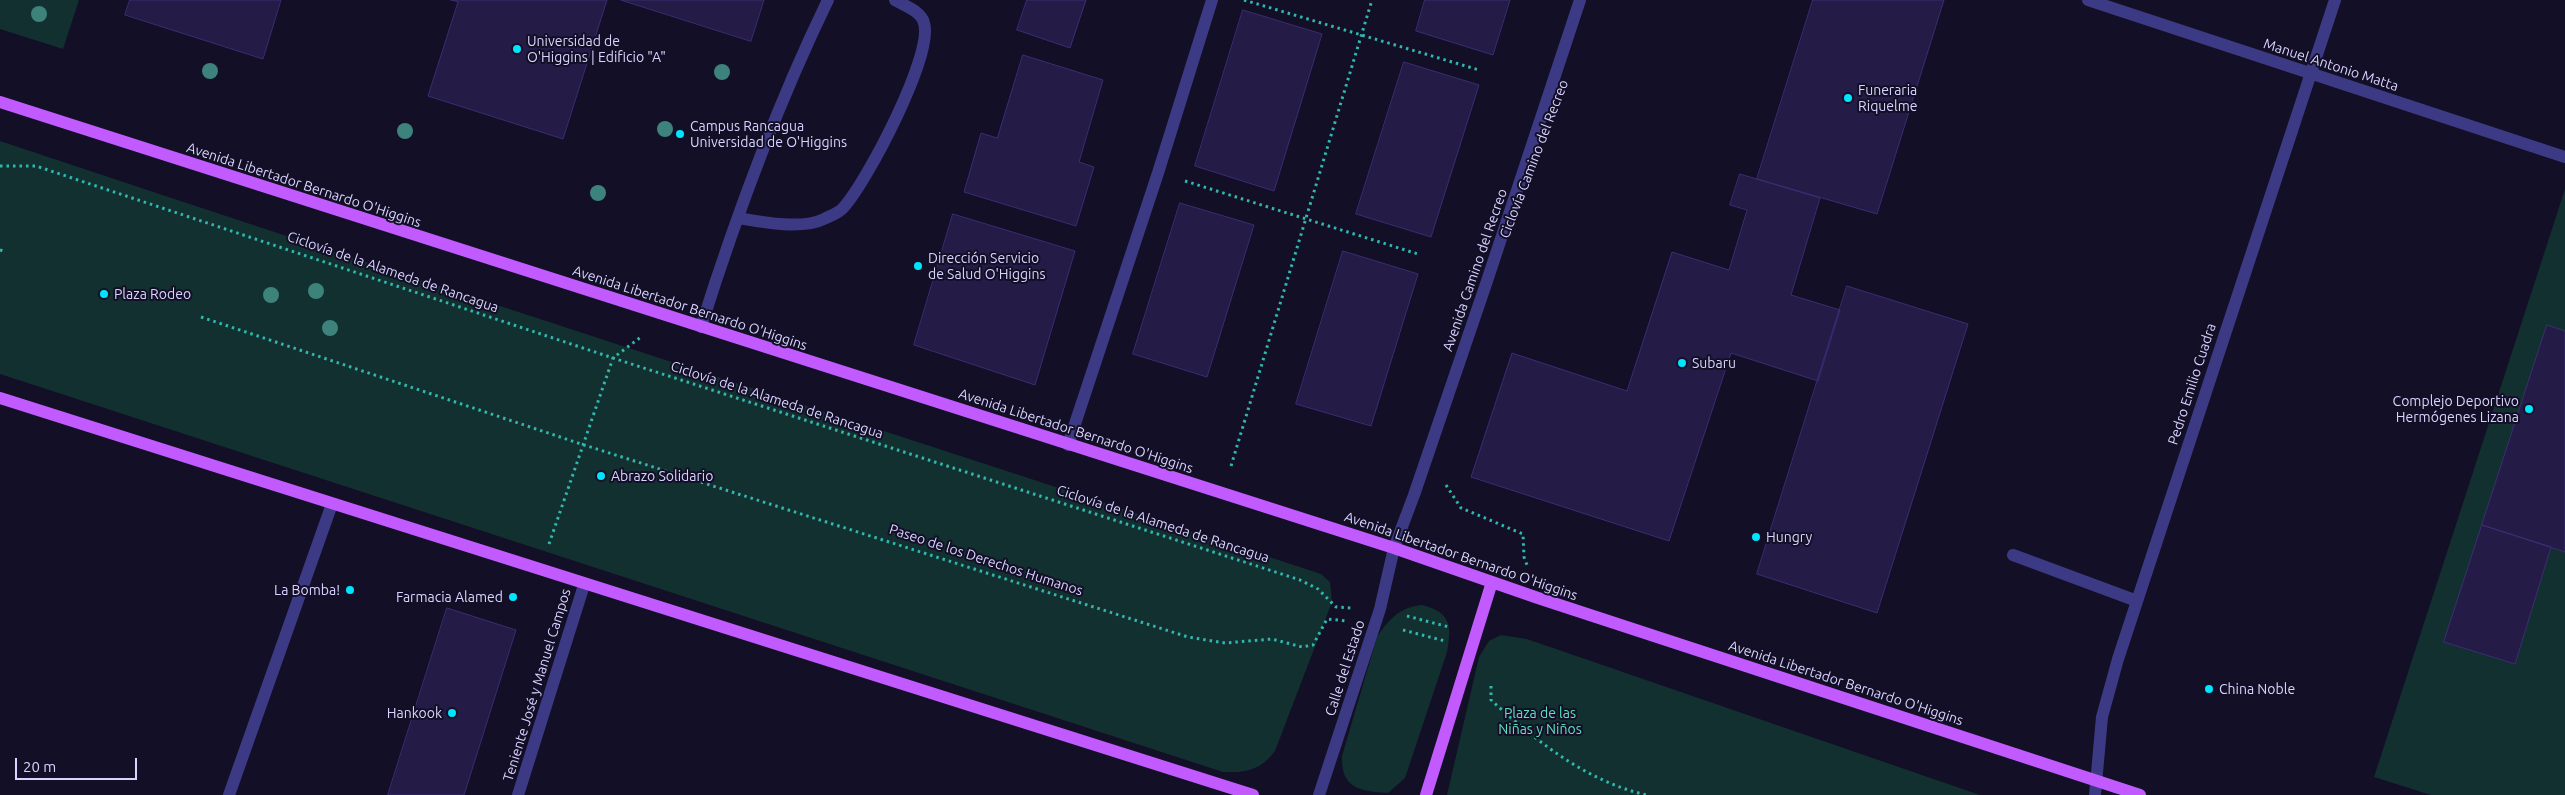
<!DOCTYPE html>
<html>
<head>
<meta charset="utf-8">
<style>
  body { margin:0 }
  #map { position:relative; width:2565px; height:795px; overflow:hidden; background:#130f26; font-family:Ubuntu,sans-serif }
  canvas { display:block }
  .scale { position:absolute; left:15px; top:758px; width:122px; height:22px; box-sizing:border-box; border:2px solid #d9d4ff; border-top:0; padding-left:6px; font-size:15px; line-height:18px; white-space:nowrap; color:#d9d4ff; -webkit-text-stroke:4px #130f26; paint-order:stroke }
</style>
</head>
<body>
<div id="map">
<canvas width="2565" height="795"></canvas>
<div class="scale">20 m</div>
</div>
<script>
const ctx = document.querySelector('canvas').getContext('2d');
ctx.lineJoin = 'round';
function paint(path, color) { ctx.fillStyle = color; ctx.fill(path, 'evenodd'); }
function trace(path, color, width, dash) { ctx.strokeStyle = color; ctx.lineWidth = width; ctx.lineCap = dash ? 'butt' : 'round'; ctx.setLineDash(dash || []); ctx.stroke(path); }
function drawText(font, color, halo, rows, align = 'center') {
  ctx.font = font + ' Ubuntu,sans-serif'; ctx.lineWidth = 4; ctx.setLineDash([]); ctx.textBaseline = 'middle'; ctx.strokeStyle = halo; ctx.fillStyle = color; for (const [text, x, y, turn = 0] of rows) {
    ctx.save(); ctx.translate(x, y); ctx.rotate((+turn || 0) * Math.PI / 180); ctx.textAlign = isNaN(turn) ? turn : align; if (halo) ctx.strokeText(text, 0, 0); ctx.fillText(text, 0, 0); ctx.restore();
  }
}
paint(new Path2D(`
  M0,0H79L63,49L0,29Z
  M0,141C439,288 881,429 1321,574L1330,582L1332,602L1275,751C1261,770 1245,773 1223,772L0,374Z
  M2565,189V795H2431L2374,777Z
  M1422,605C1451,612 1452,626 1447,652L1405,778L1388,793C1360,791 1341,789 1342,756L1377,637C1389,619 1400,607 1422,605Z
  M1501,635L1527,639L1980,795H1447L1479,657L1489,641Z`), '#12302f');
const building = new Path2D(`
  M130,0H281L263,59L125,15Z
  M451,0H607L563,139L428,96L458,2Z
  M621,0H764L751,41Z
  M1027,0H1086L1070,48L1017,30Z
  M1425,0H1510L1493,55L1416,31Z
  M1813,0H1944L1877,214L1757,179Z
  M1243,10L1322,34L1274,191L1195,166Z
  M1023,55L1103,80L1079,162L1094,167L1076,226L964,192L981,133L997,138Z
  M1404,62L1479,85L1431,237L1356,214Z
  M1740,174L1820,198L1791,295L1840,310L1818,381L1731,353L1669,541L1471,477L1512,353L1627,391L1672,252L1729,270L1747,210L1730,205Z
  M1180,203L1254,225L1207,377L1133,354Z
  M953,214L1075,251L1035,385L914,345Z
  M1343,251L1418,274L1371,426L1296,404Z
  M1847,286L1968,324L1877,613L1757,574Z
  M2547,325L2565,331V552L2482,525Z
  M2482,525L2551,547L2515,664L2444,642Z
  M447,608L516,630L464,795H388Z`);
paint(building, '#241b47');
trace(building, '#3b2d73', 1);
trace(new Path2D(`
  M1244,0L1479,70
  M0,166H36L613,358L1300,580L1318,589L1336,607L1351,608
  M1185,181L1418,254
  M0,250L6,252
  M201,317L581,444L1188,637L1225,643L1272,639L1302,647L1313,645L1327,619L1347,621
  M1231,466L1372,0
  M1446,485L1461,508L1523,534L1524,557L1527,565
  M549,544L613,358L641,337
  M1407,616L1449,627
  M1403,630L1445,641
  M1491,686V700C1535,740 1587,782 1647,795`), '#2fb8b0', 3, [2.5, 4]);
trace(new Path2D(`
  M2088,0L2565,157
  M738,218C761,222 802,230 824,219C830,216 839,213 843,208C867,182 934,54 924,23C921,11 905,6 895,0
  M701,327C736,216 777,105 828,0
  M1068,445L1158,173L1212,0
  M2013,555L2137,601
  M229,795L332,504
  M518,795L584,585
  M1319,795L1380,609L1394,548L1414,495L1487,281L1580,0
  M2095,795L2102,717L2118,659L2335,0`), '#3d3a85', 12);
trace(new Path2D(`
  M0,102L1394,548L1538,598L2140,795
  M0,398L1253,795
  M1426,795L1492,582`), '#c25bff', 12);
ctx.fillStyle = '#3d827b';
for (const [x, y] of [
  [39,14],
  [210,71],
  [722,72],
  [665,129],
  [405,131],
  [598,193],
  [316,291],
  [271,295],
  [330,328]
]) { ctx.beginPath(); ctx.arc(x, y, 8, 0, 2 * Math.PI); ctx.fill(); }
for (const [x, y, r, color] of [
  [517,49,5,"#00e5ff"],
  [1848,98,5,"#00e5ff"],
  [680,134,5,"#00e5ff"],
  [918,266,5,"#00e5ff"],
  [104,294,5,"#00e5ff"],
  [1682,363,5,"#00e5ff"],
  [2529,409,5,"#00e5ff"],
  [601,476,5,"#00e5ff"],
  [1756,537,5,"#00e5ff"],
  [350,590,5,"#00e5ff"],
  [513,597,5,"#00e5ff"],
  [2209,689,5,"#00e5ff"],
  [452,713,5,"#00e5ff"]
]) { const dot = new Path2D(); dot.arc(x, y, r, 0, 2 * Math.PI); ctx.fillStyle = color; ctx.fill(dot); trace(dot, '#130f26', 2); }
drawText('14px', '#d9d4ff', '#130f26', [
  ["Universidad de",527,41],
  ["O'Higgins | Edificio \"A\"",527,57],
  ["Funeraria",1858,90],
  ["Riquelme",1858,106],
  ["Campus Rancagua",690,126],
  ["Universidad de O'Higgins",690,142],
  ["Dirección Servicio",928,258],
  ["de Salud O'Higgins",928,274],
  ["Plaza Rodeo",114,294],
  ["Subaru",1692,363],
  ["Complejo Deportivo",2519,401,"right"],
  ["Hermógenes Lizana",2519,417,"right"],
  ["Abrazo Solidario",611,476],
  ["Hungry",1766,537],
  ["La Bomba!",340,590,"right"],
  ["Farmacia Alamed",503,597,"right"],
  ["China Noble",2219,689],
  ["Hankook",442,713,"right"]
], 'left');
drawText('14px', '#d9d4ff', '#130f26', [
  ["Manuel Antonio Matta",2331,65,18],
  ["Ciclovía Camino del Recreo",1534,159,-69],
  ["Avenida Libertador Bernardo O'Higgins",304,185,18],
  ["Avenida Camino del Recreo",1475,270,-71],
  ["Ciclovía de la Alameda de Rancagua",393,272,19],
  ["Avenida Libertador Bernardo O'Higgins",690,308,18],
  ["Pedro Emilio Cuadra",2192,384,-72],
  ["Ciclovía de la Alameda de Rancagua",777,400,18],
  ["Avenida Libertador Bernardo O'Higgins",1076,431,18],
  ["Ciclovía de la Alameda de Rancagua",1163,524,18],
  ["Avenida Libertador Bernardo O'Higgins",1461,556,19],
  ["Paseo de los Derechos Humanos",986,560,18],
  ["Calle del Estado",1345,668,-72],
  ["Avenida Libertador Bernardo O'Higgins",1846,683,18],
  ["Teniente José y Manuel Campos",537,685,-73]
]);
drawText('14px', '#5fe0c0', '#130f26', [
  ["Plaza de las",1540,713],
  ["Niñas y Niños",1540,729]
]);
</script>
</body>
</html>
